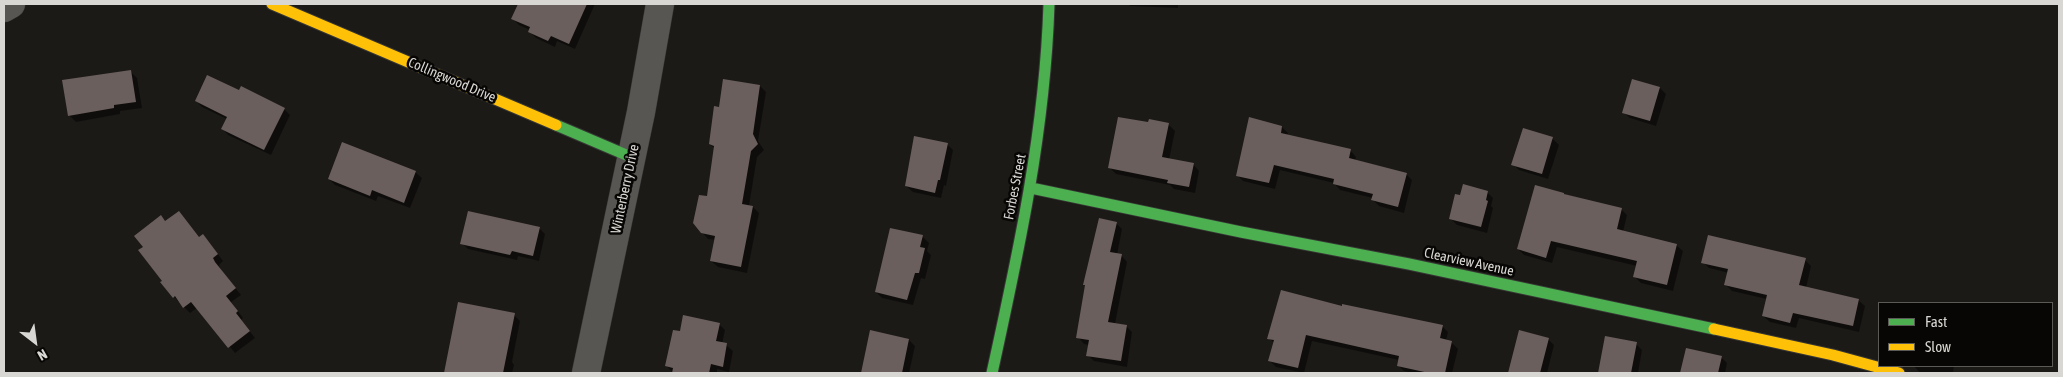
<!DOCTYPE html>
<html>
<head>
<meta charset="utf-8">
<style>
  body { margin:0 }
  #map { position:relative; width:2063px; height:377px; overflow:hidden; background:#1b1a17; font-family:"Asap Condensed",sans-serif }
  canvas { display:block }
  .frame { position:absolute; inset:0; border:5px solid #d9d7d3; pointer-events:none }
  .legend { position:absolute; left:1878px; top:302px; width:175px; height:65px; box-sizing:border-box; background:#070604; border:1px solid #5b5a57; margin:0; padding:6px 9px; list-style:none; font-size:15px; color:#d9d7d3 }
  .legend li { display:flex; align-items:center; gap:10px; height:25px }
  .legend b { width:25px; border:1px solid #5b5a57 }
  .north { position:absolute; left:10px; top:317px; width:50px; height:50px; -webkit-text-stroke:4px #070604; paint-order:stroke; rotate:150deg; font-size:14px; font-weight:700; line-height:20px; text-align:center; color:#d9d7d3 }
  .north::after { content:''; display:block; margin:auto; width:18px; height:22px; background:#d9d7d3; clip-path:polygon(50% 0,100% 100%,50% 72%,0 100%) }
</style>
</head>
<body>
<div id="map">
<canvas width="2063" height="377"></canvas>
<div class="frame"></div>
<ul class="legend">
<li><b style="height:6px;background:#4caf50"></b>Fast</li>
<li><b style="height:6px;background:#ffc107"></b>Slow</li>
</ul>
<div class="north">N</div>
</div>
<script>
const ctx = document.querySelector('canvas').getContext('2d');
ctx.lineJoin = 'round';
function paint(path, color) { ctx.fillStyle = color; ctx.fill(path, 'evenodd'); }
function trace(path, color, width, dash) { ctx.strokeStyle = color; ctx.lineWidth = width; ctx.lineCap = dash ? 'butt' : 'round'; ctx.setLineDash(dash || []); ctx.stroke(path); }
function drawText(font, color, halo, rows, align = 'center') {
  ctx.font = font + ' "Asap Condensed",sans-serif'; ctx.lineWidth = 5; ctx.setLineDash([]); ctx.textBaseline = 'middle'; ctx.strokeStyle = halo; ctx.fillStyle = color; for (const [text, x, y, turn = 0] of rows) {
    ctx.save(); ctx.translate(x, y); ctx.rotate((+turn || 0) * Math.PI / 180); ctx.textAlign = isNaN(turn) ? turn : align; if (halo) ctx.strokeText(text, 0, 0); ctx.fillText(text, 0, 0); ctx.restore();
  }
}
paint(new Path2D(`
  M519,4H595L575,49L557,41L555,47L536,38L530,32V30L519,25L513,19Z
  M1128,4H1178V8L1130,6Z
  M131,72L137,78L142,108L120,111V114L76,122L69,115Z
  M1633,80L1660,88L1666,94L1656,126L1630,118L1623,112Z
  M760,86L766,92L758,141L764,150L757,157L749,206L753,207L759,213L747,273L718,267L711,261L716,240L708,239L702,232L715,149L710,144L720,108Z
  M239,92L284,109L290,115L271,155L228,135L222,128L227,119L202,107L196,101Z
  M1149,124H1168L1175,131L1169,160L1193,164L1199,171L1195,193L1174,189L1170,185L1116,174L1110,168Z
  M1282,127L1288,133L1287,136L1350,150L1356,157L1355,161L1406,174L1412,180L1404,213L1379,206L1373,200V198L1340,190L1334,183L1280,170L1275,189L1243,181L1237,175Z
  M1523,130L1553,139L1559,145L1548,179L1519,170L1513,164Z
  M947,144L953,150L946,186L944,185L941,198L913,192L906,186Z
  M415,172L422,178L410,208L378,196L376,201L335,185L329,179Z
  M1487,192L1493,198L1491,206L1493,208L1487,233L1457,225L1451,219Z
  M1564,194L1621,209L1627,215L1623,232L1676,245L1683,251L1673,291L1641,283L1635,277L1637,266L1557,247L1552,263L1524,255L1518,249Z
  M166,222L209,242L223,261L219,265L221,270L241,295L231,302L243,318L241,320L255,338L235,353L197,308L190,313L174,297L144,247Z
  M1116,223L1122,229L1117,255H1121L1127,262L1115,324L1126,326L1132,332L1127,367L1094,361L1088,355L1089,345L1084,344L1078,337Z
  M539,228L545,234L539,261L518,256L517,260L468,249L462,243Z
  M923,237L929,243L927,251L931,255L925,279L921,278L913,305L882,298L876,292Z
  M1805,260L1811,266L1806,288L1858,300L1865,306L1859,332L1799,318L1796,328L1770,322L1763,316L1767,299L1732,291L1726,285L1729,273L1709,268L1703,262Z
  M459,303L514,315L520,321L512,362L514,365L512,373H445Z
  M1343,308L1442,326L1448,332L1446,341L1451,342L1458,349L1452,373H1412L1404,371L1398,365L1399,360L1312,341L1304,373L1276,367L1269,360L1274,343L1269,338Z
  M719,324L725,330L722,344L726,345L733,351L729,372L717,369V373H673L667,366L681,332Z
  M871,332L909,340L915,346L909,373H862Z
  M1520,332L1548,339L1554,345L1547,373H1509Z
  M1606,338L1636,344L1642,350L1638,373H1599Z
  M1687,349L1721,357L1727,363L1725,373H1682Z
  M1914,366H1954L1953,373H1920Z`), '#0007');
paint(new Path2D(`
  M518,4H587L569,44L551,36L548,41L528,32L530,27L511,19Z
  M131,70L136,102L114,105V108L68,116L62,80Z
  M207,75L239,90L241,86L285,108L264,150L221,129L227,117L195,101Z
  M723,79L760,85L753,134L758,144L751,151L742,204L753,206L741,267L710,261L715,236L701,233L693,223L699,195L707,196L714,146L709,144L714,106L719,107Z
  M1632,79L1660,87L1650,121L1622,113Z
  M1118,117L1148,122L1149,119L1169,123L1162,157L1194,163L1189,187L1167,183L1168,180L1108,168Z
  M1249,117L1282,126L1281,133L1351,149L1349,158L1407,173L1398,207L1371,200L1373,194L1333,184L1334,179L1274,165L1269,183L1236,176Z
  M1523,128L1553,137L1542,174L1511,165Z
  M914,136L948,143L940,180H938L935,193L905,186Z
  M342,142L416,171L404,203L372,190L370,196L328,179Z
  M1463,184L1488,191L1486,200L1488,201L1481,227L1449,219L1455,194L1460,195Z
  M1535,185L1564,193V194L1622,208L1617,229L1677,244L1667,285L1633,277L1637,261L1551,241L1546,258L1517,249Z
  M179,211L199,237L203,234L218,254L213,258L215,262L236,288L226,296L238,311L236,313L250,331L228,348L191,302L183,308L175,296L173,298L160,282L162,281L138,250L143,247L134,236L161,215L165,221Z
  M468,211L540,227L533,256L512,251L510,255L460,244Z
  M1099,218L1117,222L1110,252L1122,254L1108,322L1127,325L1121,361L1086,356L1089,340L1076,338L1085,285H1083Z
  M890,228L923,235L920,247L925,248L919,273H915L907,300L875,292Z
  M1708,235L1806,258L1799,285L1859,299L1853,326L1793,313L1790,323L1762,316L1767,295L1724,285L1728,269L1701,263Z
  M1281,290L1342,306V304L1443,325L1440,338L1452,341L1445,373H1429L1397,366L1399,356L1306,335L1298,368L1268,361L1274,340L1267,339Z
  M458,302L515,313L503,373H444Z
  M683,315L720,323L716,341L727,343L723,367L711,364L709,373H672L673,368L665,366L673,330L680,331Z
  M870,330L909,339L902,373H861Z
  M1519,330L1549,338L1540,373H1508Z
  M1605,336L1637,342L1631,373H1598Z
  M1686,348L1722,356L1718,373H1680Z`), '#6b5f5d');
const street = new Path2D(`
  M4,8L11,4
  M586,373L641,112L660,4`);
const fast = new Path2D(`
  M556,125L631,157
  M1031,188L1241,232L1409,264L1714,329
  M992,373C1019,250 1045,131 1049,4`);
const slow = new Path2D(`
  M272,4L556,125
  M1714,329L1833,355L1899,373`);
trace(street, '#373635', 29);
trace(fast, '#373635', 13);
trace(slow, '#373635', 13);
trace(street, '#575653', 28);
trace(fast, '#4caf50', 11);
trace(slow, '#ffc107', 11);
drawText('14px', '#d9d7d3', '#070604', [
  ["Collingwood Drive",452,80,23],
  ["Forbes Street",1015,187,-79],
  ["Winterberry Drive",625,189,-78],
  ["Clearview Avenue",1469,262,12]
]);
</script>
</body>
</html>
